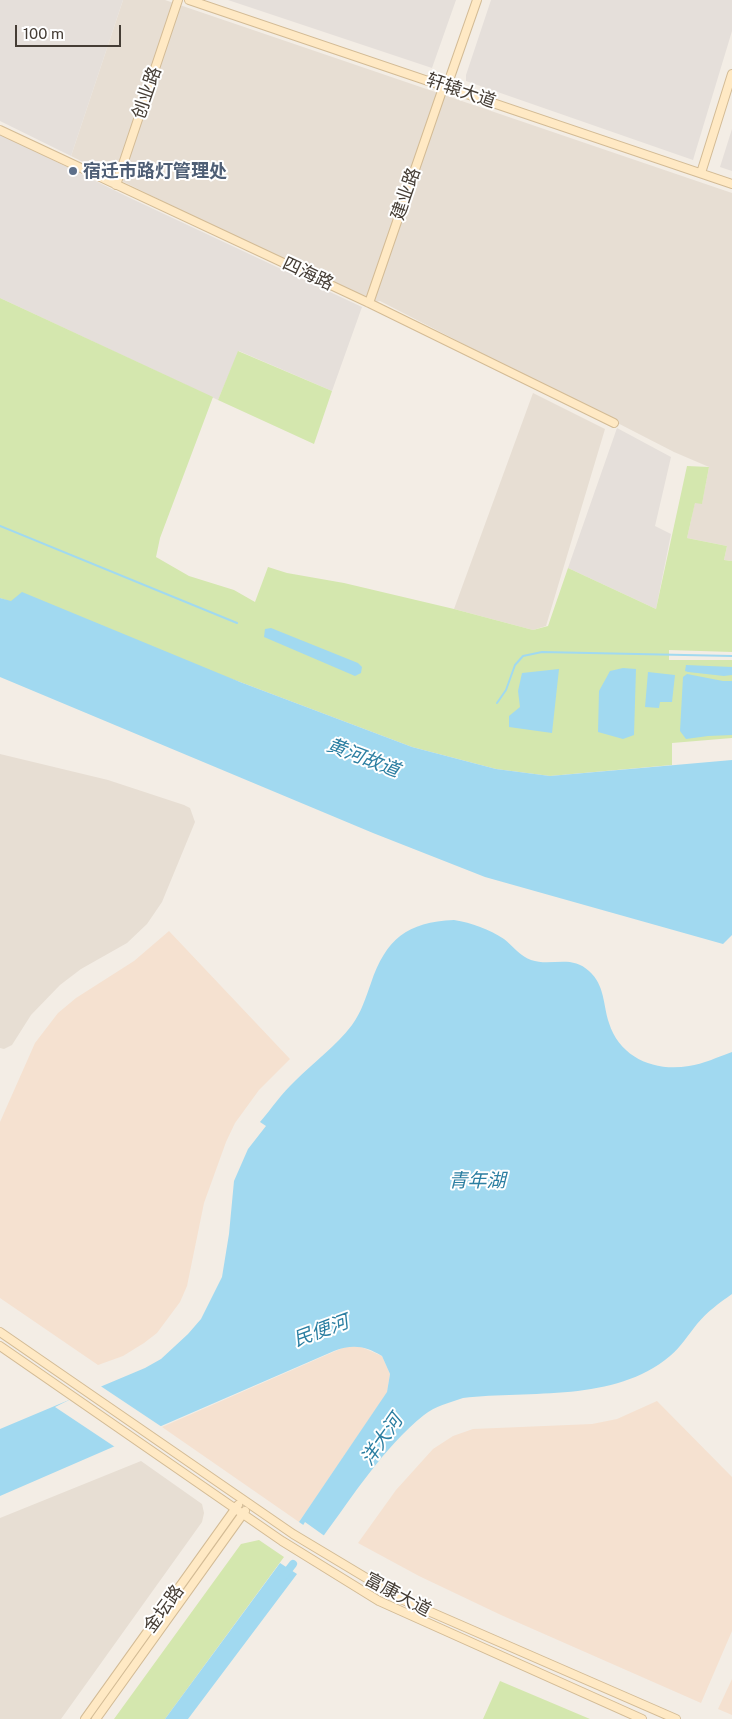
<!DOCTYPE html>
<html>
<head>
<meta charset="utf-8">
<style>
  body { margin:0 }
  #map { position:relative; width:732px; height:1719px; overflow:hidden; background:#f3ede5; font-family:"Public Sans",sans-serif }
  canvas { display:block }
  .scale { position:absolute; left:15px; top:25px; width:106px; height:22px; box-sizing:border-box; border:2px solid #453d35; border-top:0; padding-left:6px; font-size:15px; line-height:18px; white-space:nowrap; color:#453d35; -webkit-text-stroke:4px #fff; paint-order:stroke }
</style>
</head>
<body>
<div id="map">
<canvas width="732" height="1719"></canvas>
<div class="scale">100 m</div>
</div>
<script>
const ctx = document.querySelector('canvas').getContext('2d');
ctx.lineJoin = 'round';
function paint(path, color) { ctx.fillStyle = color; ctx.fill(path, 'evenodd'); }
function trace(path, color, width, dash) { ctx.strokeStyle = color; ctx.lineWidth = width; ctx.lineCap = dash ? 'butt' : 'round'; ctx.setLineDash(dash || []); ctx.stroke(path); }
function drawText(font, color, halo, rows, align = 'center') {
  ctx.font = font + ' "Public Sans","Noto Sans SC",sans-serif'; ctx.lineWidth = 4; ctx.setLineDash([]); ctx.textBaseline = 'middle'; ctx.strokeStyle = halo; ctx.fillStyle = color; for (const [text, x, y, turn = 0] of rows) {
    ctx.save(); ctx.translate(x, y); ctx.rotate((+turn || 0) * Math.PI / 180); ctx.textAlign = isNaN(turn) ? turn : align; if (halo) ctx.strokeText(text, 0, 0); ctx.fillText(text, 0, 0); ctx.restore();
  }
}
paint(new Path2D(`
  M123,0H165L732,193V561L724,560L727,546L687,538L695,502L702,503L709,467L674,452L380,301L369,303L71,156Z
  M533,393L605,429L546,626L533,630L454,609Z
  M0,754L108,780L184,805L190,808L195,822L162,902L147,924L127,943L81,969L60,985L31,1015L12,1045L4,1049L0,1048Z
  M141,1461L202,1504L204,1513L202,1522L61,1719H0V1518Z`), '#e7ded3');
paint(new Path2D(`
  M169,931L290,1059L259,1090L235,1123L226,1142L204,1203L187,1286L180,1302L157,1333L144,1343L123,1356L98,1365L0,1298V1122L35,1043L58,1013L76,998L134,961Z
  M347,1346H359L382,1356L390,1374L387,1393L299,1522L162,1427Z
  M657,1401L732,1477V1631L701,1703L501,1615L419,1576L358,1543L396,1490L433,1449L453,1436L473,1429L592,1424L617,1419Z
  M732,1679V1715L718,1709Z`), '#f5e1d0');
paint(new Path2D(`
  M0,0H123L71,156L0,121Z
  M228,0H456L432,68Z
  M491,0H732V31L693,160L466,81V75Z
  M732,129V171L720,167Z
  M0,134L128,197L362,307L332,391L239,351L218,400L0,298Z
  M617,428L671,457L655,526L671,534L656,609L568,568Z`), '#e5dfda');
paint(new Path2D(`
  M0,298L213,397L160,538L156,557L189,576L234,590L255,602L268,567L287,573L344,583L454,609L533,630L548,626L568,568L656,609L687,466L709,467L702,504L695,503L687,538L727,546L724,560L732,561V652L669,650V660H732V738L672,743V765L550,776L496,769L412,747L240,682L0,598Z
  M238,351L332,391L314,444L218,400Z
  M259,1540L284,1557L165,1719H114L241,1544Z
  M500,1681L590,1719H483Z`), '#d4e7ae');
paint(new Path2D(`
  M22,592L240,682L412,747L496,769L550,776L732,760V935L723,944L485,877L373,833L0,677V598L11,601Z
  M271,628L358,663L362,667L361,673L355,676L264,637L265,629Z
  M686,665L732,667V675L724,676L688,672L685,671Z
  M623,668L636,669L634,735L623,739L598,732L599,691L610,671Z
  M559,669L552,733L509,727V716L520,707L518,691L522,673Z
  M648,672L675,675L672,702H660L659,708L645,707Z
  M687,674L723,681H732V735L708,736L686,739L680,731L683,677Z
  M454,920C472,923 489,929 504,939C513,946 520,956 531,960C551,967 571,954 589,971C605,985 603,1005 609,1023C620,1058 655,1072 689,1066C703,1064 718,1057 732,1052V1294C719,1303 707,1312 697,1324C688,1335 681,1347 670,1356C614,1403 531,1390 463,1398C449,1403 435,1406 424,1415C383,1448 353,1496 322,1538L299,1522L387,1392L390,1374L382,1356C365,1346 353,1344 334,1351L0,1496V1429L145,1368L161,1359L188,1334L201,1319L222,1277L229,1234L234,1181L248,1149L266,1126L260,1122C272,1108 282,1093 295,1081C314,1062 336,1046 352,1025C361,1013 366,997 371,983C386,939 407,922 454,920Z
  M280,1563L297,1574L188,1719H165Z`), '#a1d9f0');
paint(new Path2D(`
  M99,1385L162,1427L118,1449L55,1407Z
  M305,1522L326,1537L324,1539L321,1540L302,1527Z`), '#f3ede5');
trace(new Path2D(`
  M0,526L237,623
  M497,703L506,690L515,665L523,656L542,652L732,656`), '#a1d9f0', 2);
trace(new Path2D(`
  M283,1577L293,1564`), '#a1d9f0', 8);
const secondary = new Path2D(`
  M189,0L732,184
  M447,86L477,0
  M0,130L369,303L614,423
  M701,173L732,74
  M116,185L178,0
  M369,303L444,85
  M0,1332L293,1534L403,1600L676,1719
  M0,1346L282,1541L379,1601L642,1719
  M85,1719L238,1505
  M96,1719L245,1511`);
trace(secondary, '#d3bb95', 10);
trace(secondary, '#ffe9c4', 8);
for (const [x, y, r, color] of [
  [73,171,5,"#5c6f8a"]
]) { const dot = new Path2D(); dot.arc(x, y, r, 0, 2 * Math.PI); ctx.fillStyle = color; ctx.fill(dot); trace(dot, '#fff', 2); }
drawText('18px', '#453d35', '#fff', [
  ["轩辕大道",461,91,19],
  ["创业路",147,93,-71],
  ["建业路",406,194,-71],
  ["四海路",308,274,25],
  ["富康大道",398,1595,28],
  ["金坛路",164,1609,-54]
]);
drawText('bold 18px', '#4e5e75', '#fff', [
  ["宿迁市路灯管理处",83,171]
], 'left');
drawText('italic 19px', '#2b7ea1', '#fff', [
  ["黄河故道",363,758,21],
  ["青年湖",477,1181],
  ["民便河",321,1331,-20],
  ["洋大河",382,1440,-55]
]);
</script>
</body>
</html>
